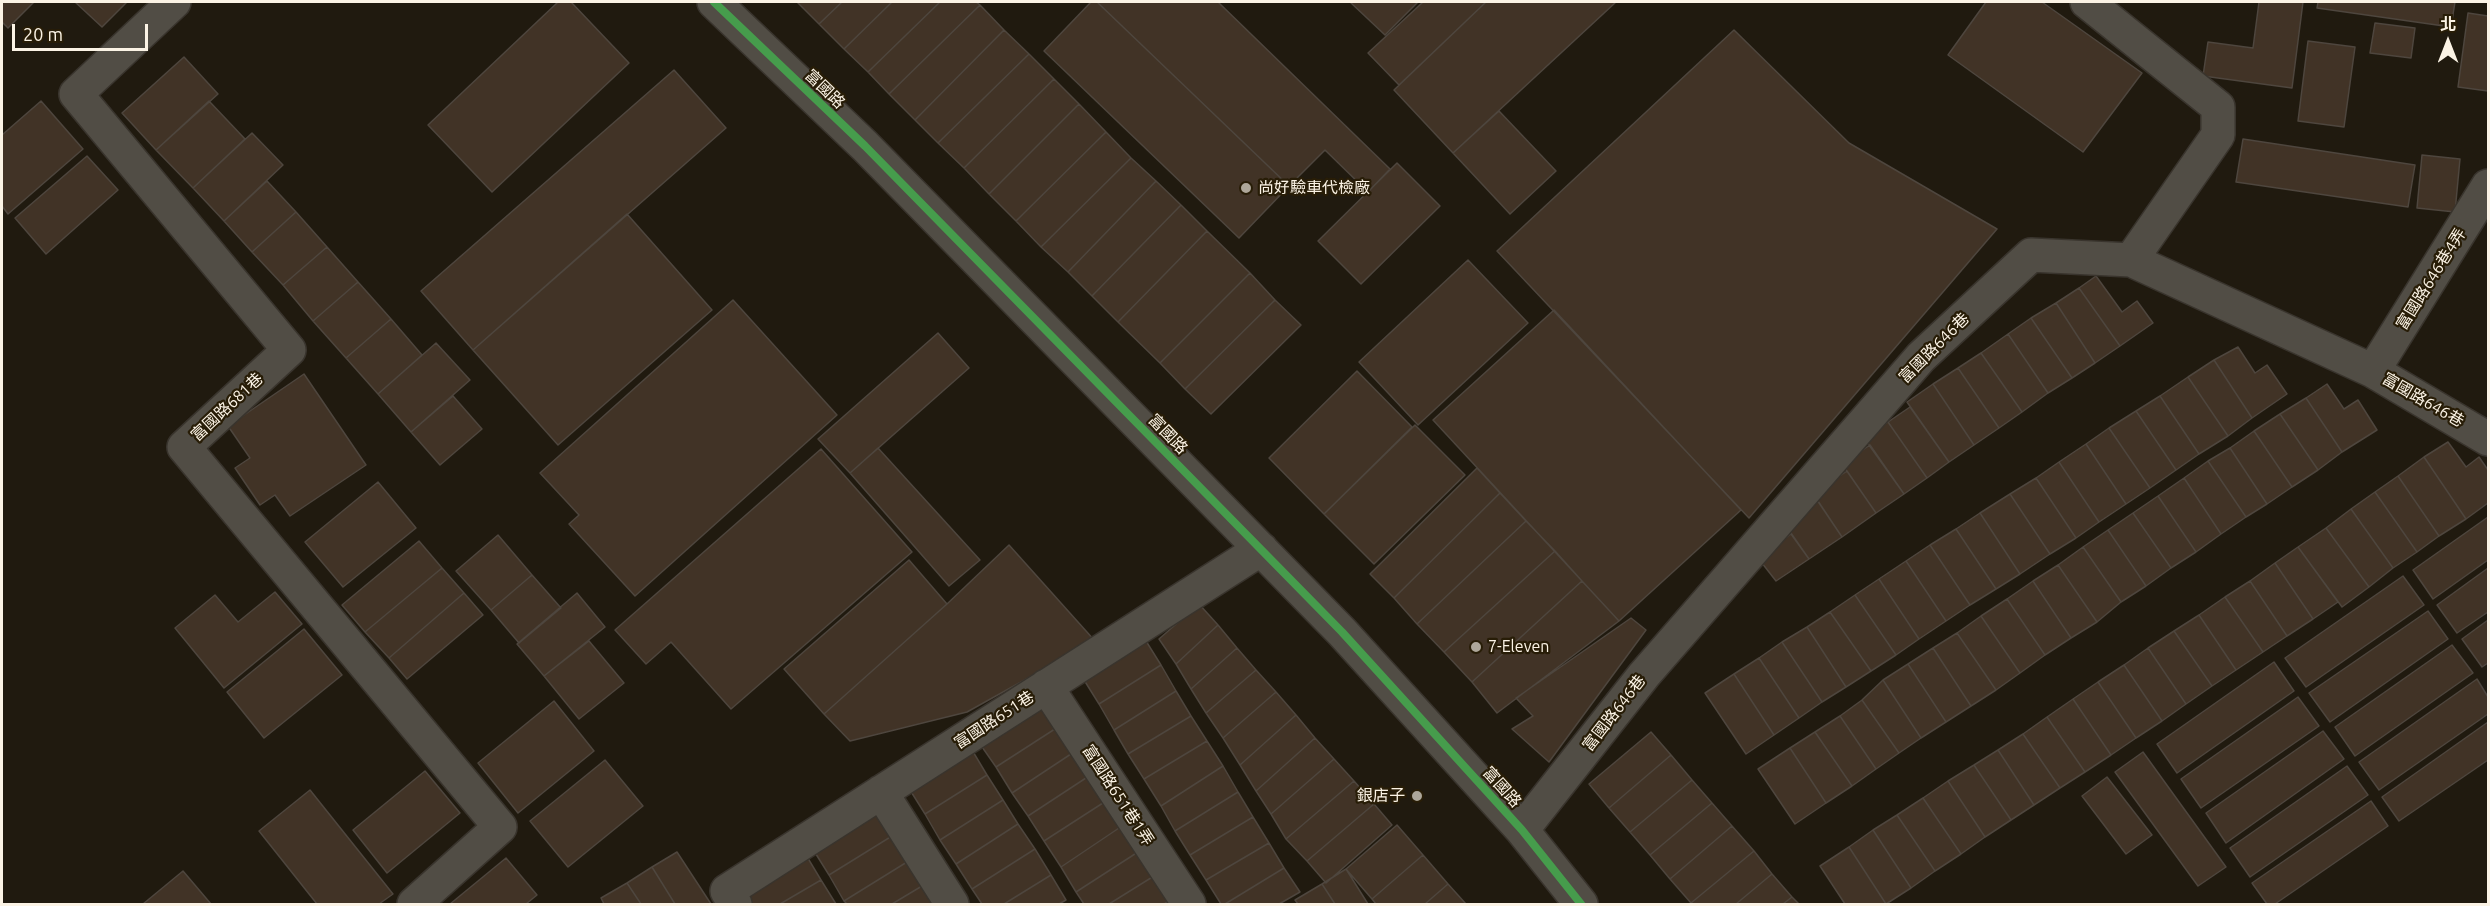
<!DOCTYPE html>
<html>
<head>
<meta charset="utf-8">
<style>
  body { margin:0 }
  #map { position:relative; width:2490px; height:906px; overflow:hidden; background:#201a0f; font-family:Ubuntu,"Noto Sans TC",sans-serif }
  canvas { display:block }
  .frame { position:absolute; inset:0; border:3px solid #fbf3e5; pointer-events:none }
  .north { position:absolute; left:2418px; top:12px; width:60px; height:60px; -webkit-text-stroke:4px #281d07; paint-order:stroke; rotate:0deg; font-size:16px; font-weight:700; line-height:24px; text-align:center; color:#fbf3e5 }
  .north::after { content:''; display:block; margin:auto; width:21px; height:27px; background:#fbf3e5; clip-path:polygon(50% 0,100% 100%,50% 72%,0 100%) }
  .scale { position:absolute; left:12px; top:24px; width:136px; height:27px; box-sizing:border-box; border:3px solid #fbf3e5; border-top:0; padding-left:8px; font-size:18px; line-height:21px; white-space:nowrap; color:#fbf3e5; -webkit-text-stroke:4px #281d07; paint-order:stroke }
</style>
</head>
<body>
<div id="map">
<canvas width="2490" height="906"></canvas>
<div class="frame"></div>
<div class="north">北</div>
<div class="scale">20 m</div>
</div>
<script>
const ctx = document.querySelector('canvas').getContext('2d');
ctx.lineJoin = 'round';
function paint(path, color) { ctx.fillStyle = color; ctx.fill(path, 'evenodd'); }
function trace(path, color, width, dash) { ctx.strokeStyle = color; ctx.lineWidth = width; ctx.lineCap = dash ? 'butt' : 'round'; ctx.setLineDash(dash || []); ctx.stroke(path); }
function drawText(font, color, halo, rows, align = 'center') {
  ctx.font = font + ' Ubuntu,"Noto Sans TC",sans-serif'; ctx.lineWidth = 4.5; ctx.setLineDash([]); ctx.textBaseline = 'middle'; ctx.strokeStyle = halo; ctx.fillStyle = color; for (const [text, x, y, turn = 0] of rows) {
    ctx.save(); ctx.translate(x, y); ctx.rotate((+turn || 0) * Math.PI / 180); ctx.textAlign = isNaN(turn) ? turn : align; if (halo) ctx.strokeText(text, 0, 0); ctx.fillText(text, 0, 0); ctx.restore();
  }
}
const building = new Path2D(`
  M2,2H34L8,28L2,22Z
  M75,2H127L102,27Z
  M558,2H571L629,63L492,192L428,125Z
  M797,2H842L819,24Z
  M842,2H892L844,49L819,24Z
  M892,2H940L868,72L844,49Z
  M940,2H976L980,5L889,94L868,72Z
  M1091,2H1097L1289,186L1239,238L1044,51Z
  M1097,2H1218L1390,169L1368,192L1325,150L1289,186Z
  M1350,2H1418L1385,35Z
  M1423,2H1486L1399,85L1368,53Z
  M1486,2H1616L1453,153L1394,90Z
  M1986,2H2042L2142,73L2083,152L1948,55Z
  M2259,2H2303L2292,88L2203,76L2208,42L2253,48Z
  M2318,2H2455L2451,27L2317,8Z
  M980,5L1004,30L915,120L889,94Z
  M2468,13L2488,16V91L2458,87Z
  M2375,23L2415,28L2411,58L2370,53Z
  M1004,30L1029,54L938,143L915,120Z
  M1734,30L1849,143L1997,229L1749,518L1497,251Z
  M2308,41L2355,47L2344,127L2298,121Z
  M1029,54L1054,79L964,168L938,143Z
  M184,57L218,94L156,150L122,113Z
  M674,70L726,128L473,350L421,291Z
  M1054,79L1079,104L989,194L964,168Z
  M41,101L83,149L8,214L2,206V135Z
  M209,101L245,139L193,188L156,150Z
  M1079,104L1106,132L1016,221L989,194Z
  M1499,111L1556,171L1510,214L1453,153Z
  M1106,132L1131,158L1041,247L1016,221Z
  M252,133L283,165L224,221L193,188Z
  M2243,139L2415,165L2408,207L2236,182Z
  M2422,155L2460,159L2455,212L2417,208Z
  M87,156L118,190L46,254L15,218Z
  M1131,158L1156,181L1068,272L1041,247Z
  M1397,163L1440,206L1361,284L1318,241Z
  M267,181L296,212L252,252L224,221Z
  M1156,181L1181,205L1092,296L1068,272Z
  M1181,205L1207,231L1118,322L1092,296Z
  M296,212L327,247L283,285L252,252Z
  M627,214L712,310L558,445L473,350Z
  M1207,231L1250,273L1160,363L1118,322Z
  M327,247L358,282L313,321L283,285Z
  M1468,260L1528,323L1418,425L1359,362Z
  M1250,273L1275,300L1185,389L1160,363Z
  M2096,276L2122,312L2137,301L2153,323L2120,346L2079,288Z
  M358,282L391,319L346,358L313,321Z
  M2079,288L2120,346L2095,363L2056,303Z
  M733,300L837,415L635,596L569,524L579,515L540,473Z
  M1275,300L1301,325L1211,414L1185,389Z
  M2056,303L2095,363L2072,378L2031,318Z
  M1554,310L1741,510L1619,621L1433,420Z
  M2031,318L2072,378L2048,393L2008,334Z
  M391,319L422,355L378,394L346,358Z
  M938,333L969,368L850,473L818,439Z
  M2008,334L2048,393L2022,412L1981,353Z
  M436,343L470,380L411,432L378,394Z
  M2238,347L2255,373L2267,365L2287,394L2252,418L2214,360Z
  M1981,353L2022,412L1999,428L1958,368Z
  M2214,360L2252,418L2228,436L2188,377Z
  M1958,368L1999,428L1974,445L1933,384Z
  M1357,371L1412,427L1324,514L1269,458Z
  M304,374L366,465L290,516L275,495L260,505L235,468L250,458L228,426Z
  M2188,377L2228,436L2199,454L2160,396Z
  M1933,384L1974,445L1949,462L1907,402Z
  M2327,384L2344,409L2358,400L2377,430L2342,452L2306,398Z
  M453,396L482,429L440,465L411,432Z
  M2160,396L2199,454L2176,470L2136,411Z
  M2306,398L2342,452L2318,470L2280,414Z
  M1910,407L1949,462L1927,478L1888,422Z
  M2136,411L2176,470L2150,488L2109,428Z
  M2280,414L2318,470L2292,487L2254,431Z
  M1888,422L1927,478L1904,494L1864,438Z
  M1415,425L1465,475L1374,564L1324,514Z
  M2109,428L2150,488L2126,504L2086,444Z
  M2254,431L2292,487L2267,504L2230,448Z
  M2448,442L2466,467L2479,457L2488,470V503L2466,519L2424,457Z
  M2086,444L2126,504L2099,522L2059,462Z
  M1870,445L1904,494L1876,513L1842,464Z
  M878,448L980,560L949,586L850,473Z
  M2230,448L2267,504L2246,517L2208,461Z
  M821,449L912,552L731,709L671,642L646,664L615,630Z
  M2424,457L2466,519L2439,536L2398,476Z
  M2208,461L2246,517L2221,534L2184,478Z
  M2059,462L2099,522L2076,538L2036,478Z
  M1477,468L1500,493L1394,598L1370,574Z
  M1847,471L1876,513L1842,537L1813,494Z
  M2398,476L2439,536L2417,552L2375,492Z
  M2036,478L2076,538L2050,554L2010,494Z
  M2184,478L2221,534L2196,552L2158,496Z
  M378,482L416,528L343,587L305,542Z
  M2375,492L2417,552L2393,568L2351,509Z
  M1500,493L1526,521L1417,624L1394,598Z
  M2010,494L2050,554L2020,574L1980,513Z
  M2158,496L2196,552L2171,568L2133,513Z
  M1818,501L1842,537L1809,559L1784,523Z
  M2351,509L2393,568L2369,587L2326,528Z
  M1980,513L2020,574L1996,589L1956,529Z
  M2133,513L2171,568L2146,586L2108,530Z
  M2488,517V560L2433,599L2413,570Z
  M1526,521L1555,551L1444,652L1417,624Z
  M2326,528L2369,587L2342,607L2298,547Z
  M1956,529L1996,589L1970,605L1930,545Z
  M2108,530L2146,586L2121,602L2083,547Z
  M1791,534L1809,559L1776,581L1758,558Z
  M498,535L532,575L491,610L456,571Z
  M419,541L442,568L365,632L342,605Z
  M1009,545L1095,641L967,712L850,741L824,714L947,604Z
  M1930,545L1970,605L1946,621L1906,561Z
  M2083,547L2121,602L2097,622L2058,565Z
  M2298,547L2338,602L2313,619L2275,563Z
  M1555,551L1582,581L1472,682L1444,652Z
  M909,560L947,604L824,714L784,669Z
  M1906,561L1946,621L1919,639L1879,579Z
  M2275,563L2313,619L2287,636L2250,581Z
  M2058,565L2097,622L2071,638L2033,581Z
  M442,568L464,593L389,658L365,632Z
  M2488,568V612L2457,633L2437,605Z
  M532,575L561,608L519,643L491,610Z
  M2403,576L2424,605L2306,687L2285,658Z
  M1879,579L1919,639L1896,655L1855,595Z
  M1582,581L1619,621L1497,713L1472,682Z
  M2033,581L2071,638L2045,655L2007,599Z
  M2250,581L2287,636L2263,652L2225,597Z
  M275,592L302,624L224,688L175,628L215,595L238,622Z
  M464,593L483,615L407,679L389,658Z
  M577,593L605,627L544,676L517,644Z
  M1855,595L1896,655L1871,671L1830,612Z
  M2225,597L2263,652L2236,670L2199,615Z
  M2007,599L2045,655L2020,673L1981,616Z
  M1199,604L1218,625L1176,664L1159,639Z
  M2428,611L2448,639L2330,722L2309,693Z
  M1830,612L1871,671L1846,687L1807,627Z
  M2199,615L2236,670L2212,686L2174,631Z
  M1981,616L2020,673L1996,690L1957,633Z
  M1631,618L1646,630L1549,762L1512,729L1533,716L1516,698Z
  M2488,620V663L2482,667L2462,639Z
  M1218,625L1237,648L1191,689L1176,664Z
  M1807,627L1846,687L1822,702L1782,642Z
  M304,629L342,675L264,738L227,692Z
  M2174,631L2212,686L2186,704L2148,648Z
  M1957,633L1996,690L1971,706L1933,648Z
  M589,641L624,683L579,719L544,676Z
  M1146,641L1161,665L1099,704L1084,680Z
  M1782,642L1822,702L1799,718L1759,658Z
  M2452,645L2473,673L2355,756L2335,727Z
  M1237,648L1256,670L1206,713L1191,689Z
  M1933,648L1971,706L1946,722L1908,664Z
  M2148,648L2186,704L2162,721L2124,665Z
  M1759,658L1799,718L1774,735L1734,674Z
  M2274,662L2294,691L2177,773L2157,744Z
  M1908,664L1946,722L1921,738L1883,680Z
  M1161,665L1176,691L1114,730L1099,704Z
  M2124,665L2162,721L2136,738L2098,682Z
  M1256,670L1276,692L1223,738L1206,713Z
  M1734,674L1774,735L1746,754L1705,693Z
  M2477,679L2488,697V714L2379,790L2359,762Z
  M1883,680L1921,738L1899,753L1862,700Z
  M2098,682L2136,738L2111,755L2073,699Z
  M1176,691L1191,716L1128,754L1114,730Z
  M1276,692L1296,715L1240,765L1223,738Z
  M2298,697L2319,726L2201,808L2181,779Z
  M2073,699L2111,755L2085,772L2047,717Z
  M1862,700L1899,753L1876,769L1840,716Z
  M554,701L594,751L518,813L478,763Z
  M1042,703L1058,727L996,767L980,744Z
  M1296,715L1315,738L1256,791L1240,765Z
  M1191,716L1207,741L1144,779L1128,754Z
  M1840,716L1876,769L1852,786L1815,732Z
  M2047,717L2085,772L2060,788L2023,734Z
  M2488,722V760L2399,821L2382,797Z
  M1058,727L1074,752L1012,793L996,767Z
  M2323,731L2344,759L2226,843L2206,813Z
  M1651,732L1671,755L1609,808L1589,784Z
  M1815,732L1852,786L1826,803L1790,748Z
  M2023,734L2060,788L2034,805L1998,750Z
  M1315,738L1334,759L1271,814L1256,791Z
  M1207,741L1223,766L1161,806L1144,779Z
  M1790,748L1826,803L1795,824L1758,769Z
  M972,750L987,775L925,814L910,790Z
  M1998,750L2034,805L2011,820L1974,765Z
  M1074,752L1089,776L1028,816L1012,793Z
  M2143,752L2226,867L2198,886L2115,772Z
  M1671,755L1692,780L1630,832L1609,808Z
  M1334,759L1354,781L1286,839L1271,814Z
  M605,760L643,806L568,867L530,821Z
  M1974,765L2011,820L1985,837L1948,781Z
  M1223,766L1238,792L1175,831L1161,806Z
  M2347,766L2368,795L2250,877L2230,848Z
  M425,771L460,813L387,873L353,830Z
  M987,775L1003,800L940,840L925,814Z
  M1089,776L1106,801L1044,841L1028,816Z
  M2107,777L2152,835L2126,854L2082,796Z
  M1692,780L1712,803L1650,855L1630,832Z
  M1354,781L1374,804L1307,861L1286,839Z
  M1948,781L1985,837L1961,854L1923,798Z
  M310,790L393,894L379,904H317L259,831Z
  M1238,792L1253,817L1190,855L1175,831Z
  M1923,798L1961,854L1935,871L1897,815Z
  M1003,800L1018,824L956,864L940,840Z
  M1106,801L1122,826L1061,867L1044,841Z
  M2371,801L2388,826L2275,904H2267L2252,883Z
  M1712,803L1732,826L1670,879L1650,855Z
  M1374,804L1392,825L1326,883L1307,861Z
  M876,812L892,836L829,875L814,851Z
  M1897,815L1935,871L1911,888L1873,830Z
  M1253,817L1269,843L1206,880L1190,855Z
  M1018,824L1035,849L972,889L956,864Z
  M1397,825L1423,855L1372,899L1346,869Z
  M1122,826L1138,852L1076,892L1061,867Z
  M1732,826L1754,851L1691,903L1670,879Z
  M1873,830L1911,888L1886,904L1849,847Z
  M892,836L907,862L844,901L829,875Z
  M1269,843L1284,868L1225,904H1221L1206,880Z
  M1849,847L1886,904H1887H1845L1820,866Z
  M1035,849L1051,875L1004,904H982L972,889Z
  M1754,851L1772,874L1736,904H1692L1691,903Z
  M677,852L711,904H675L652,867Z
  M1138,852L1154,876L1109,904H1084L1076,892Z
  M806,855L821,880L780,904H750L743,894Z
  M1423,855L1448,884L1425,904H1376L1372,899Z
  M506,858L537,895L526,904H450Z
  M907,862L922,886L892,904H847L844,901Z
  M652,867L675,904H641L627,883Z
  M1284,868L1300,892L1279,904H1225Z
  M1346,869L1368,904H1335L1322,884Z
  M183,871L211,904H143Z
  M1772,874L1792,897L1783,904H1736Z
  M1051,875L1066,900L1059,904H1004Z
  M1154,876L1170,901L1164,904H1109Z
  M821,880L836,904H780Z
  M627,883L641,904H604L601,898Z
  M1322,884L1335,904H1298L1295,900Z
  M1448,884L1466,904H1425Z
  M922,886L933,904H892Z
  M1792,897L1799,904H1783Z`);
paint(building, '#413326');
trace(building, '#4e463e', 1.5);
const minor = new Path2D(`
  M174,2L76,94L289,350L184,447L500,827L414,904
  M714,2L865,146L1342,632L1522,830L1581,904
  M2087,2L2218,107V135L2131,260
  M2373,371L2488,186
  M1046,686L1189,904
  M881,792L952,904
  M1522,830L1644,675L1921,357L2031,255L2131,260L2373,371L2488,439
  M735,904L727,891L1261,549`);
trace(minor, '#39342d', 36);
trace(minor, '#514d45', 33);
trace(new Path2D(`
  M714,2L865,146L1342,632L1522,830L1581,904`), '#469c4c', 8);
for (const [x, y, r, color] of [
  [1246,188,6,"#aea79a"],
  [1476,647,6,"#aea79a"],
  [1417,796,6,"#aea79a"]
]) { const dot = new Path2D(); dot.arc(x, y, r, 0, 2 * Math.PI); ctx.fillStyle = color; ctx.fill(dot); trace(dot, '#281d07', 2); }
drawText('16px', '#fbf3e5', '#281d07', [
  ["富國路",825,89,44],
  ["富國路646巷4弄",2431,279,-58],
  ["富國路646巷",1934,348,-45],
  ["富國路646巷",2423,400,30],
  ["富國路681巷",227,407,-43],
  ["富國路",1168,434,46],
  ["富國路646巷",1614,713,-52],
  ["富國路651巷",994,720,-33],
  ["富國路",1502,787,48],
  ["富國路651巷1弄",1118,795,57]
]);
drawText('16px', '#fbf3e5', '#281d07', [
  ["尚好驗車代檢廠",1258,188],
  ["7-Eleven",1488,647],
  ["銀店子",1405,796,"right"]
], 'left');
</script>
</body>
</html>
